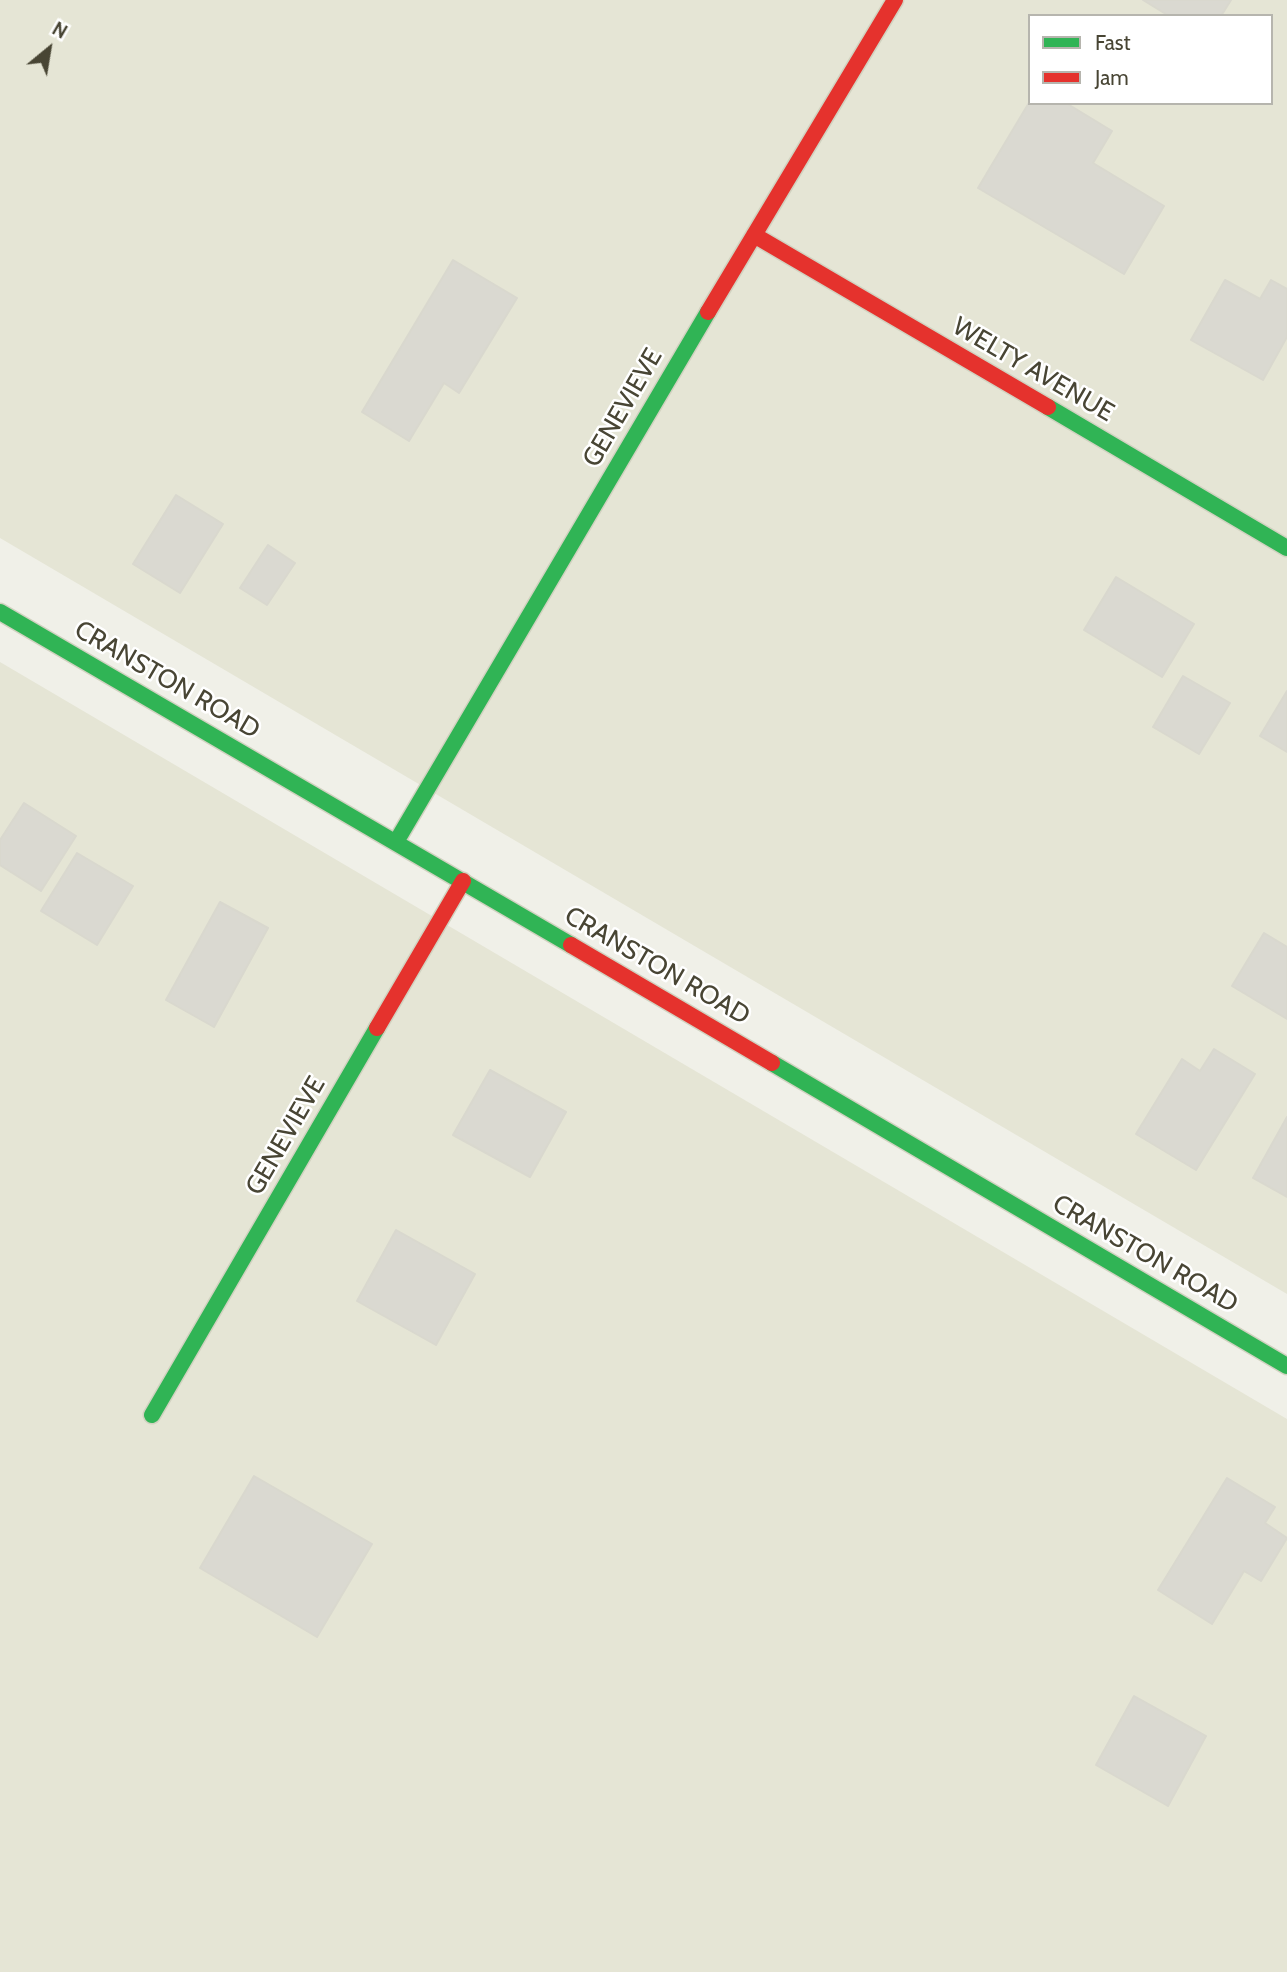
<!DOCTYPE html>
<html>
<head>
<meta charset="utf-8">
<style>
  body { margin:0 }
  #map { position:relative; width:1287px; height:1972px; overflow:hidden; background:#f0f0e8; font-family:Cabin,sans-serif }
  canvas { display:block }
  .legend { position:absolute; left:1028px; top:14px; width:245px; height:91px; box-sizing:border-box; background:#fff; border:2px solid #b6b5ae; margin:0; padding:9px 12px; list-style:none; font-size:21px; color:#484534 }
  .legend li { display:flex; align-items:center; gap:14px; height:35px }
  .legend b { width:35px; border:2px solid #b6b5ae }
  .north { position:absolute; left:14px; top:14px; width:70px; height:70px; -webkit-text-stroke:5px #fff; paint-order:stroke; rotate:30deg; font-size:19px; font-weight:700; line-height:28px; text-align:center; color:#484534 }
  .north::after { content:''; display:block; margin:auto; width:24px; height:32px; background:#484534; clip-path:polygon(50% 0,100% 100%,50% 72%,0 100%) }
</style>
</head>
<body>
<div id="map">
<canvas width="1287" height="1972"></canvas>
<ul class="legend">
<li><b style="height:9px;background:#30b455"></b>Fast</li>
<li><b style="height:9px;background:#e5322d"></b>Jam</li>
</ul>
<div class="north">N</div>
</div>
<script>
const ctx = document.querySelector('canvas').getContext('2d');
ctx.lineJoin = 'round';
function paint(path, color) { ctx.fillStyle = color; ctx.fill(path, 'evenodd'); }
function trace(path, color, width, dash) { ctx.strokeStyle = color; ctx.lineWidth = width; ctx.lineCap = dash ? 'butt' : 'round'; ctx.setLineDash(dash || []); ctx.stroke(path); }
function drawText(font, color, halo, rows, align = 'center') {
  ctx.font = font + ' Cabin,sans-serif'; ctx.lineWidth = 5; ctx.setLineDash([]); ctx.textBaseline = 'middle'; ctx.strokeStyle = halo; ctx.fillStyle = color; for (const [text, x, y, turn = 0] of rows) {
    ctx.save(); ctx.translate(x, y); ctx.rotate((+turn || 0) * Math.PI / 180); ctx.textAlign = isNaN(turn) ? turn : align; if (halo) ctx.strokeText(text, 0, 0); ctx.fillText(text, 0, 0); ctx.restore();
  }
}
paint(new Path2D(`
  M0,0H1287V1294L0,538ZM1030,16H1271V103H1030Z
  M0,662L1287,1419V1972H0Z`), '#e5e5d5');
const building = new Path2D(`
  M1143,0H1231L1221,16H1169Z
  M1030,101V103H1066L1112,131L1093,163L1164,206L1124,274L978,188Z
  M453,260L517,298L459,393L444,383L409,441L362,412Z
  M1225,280L1260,299L1271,280L1287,289V337L1263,380L1191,340Z
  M176,495L223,524L180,593L133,564Z
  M268,545L295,563L267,605L240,588Z
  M1116,577L1194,624L1162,677L1084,630Z
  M1183,676L1230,703L1199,754L1153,727Z
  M1287,691V752L1260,736Z
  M24,803L76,836L41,891L0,865V840Z
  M77,853L133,886L97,945L41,911Z
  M220,902L268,928L214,1027L166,1000Z
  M1264,933L1287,947V1019L1232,986Z
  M1214,1049L1255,1074L1196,1170L1136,1134L1182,1059L1200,1071Z
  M490,1070L566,1112L530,1177L453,1135Z
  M1287,1117V1197L1253,1178Z
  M396,1230L475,1274L436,1345L357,1301Z
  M254,1476L372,1544L317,1637L200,1568Z
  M1227,1478L1275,1507L1265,1523L1287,1538L1261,1581L1244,1571L1212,1624L1158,1590Z
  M1134,1696L1206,1736L1168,1806L1096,1765Z`);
paint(building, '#dad9d1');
trace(building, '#d9d8ce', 2);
const fast = new Path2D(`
  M1048,407L1287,548
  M0,612L571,945
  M396,842L708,312
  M772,1063L1287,1366
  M152,1415L377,1028`);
const jam = new Path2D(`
  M754,235L1048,407
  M708,312L895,0
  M571,945L772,1063
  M377,1028L463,881`);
trace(fast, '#d1d2c0', 19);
trace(jam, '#d1d2c0', 19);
trace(fast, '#30b455', 16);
trace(jam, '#e5322d', 16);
drawText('26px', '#484534', '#fff', [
  ["WELTY AVENUE",1033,370,30],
  ["GENEVIEVE",623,408,-60],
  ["CRANSTON ROAD",167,680,30],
  ["CRANSTON ROAD",657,966,30],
  ["GENEVIEVE",286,1136,-60],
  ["CRANSTON ROAD",1145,1254,30]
]);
</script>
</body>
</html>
